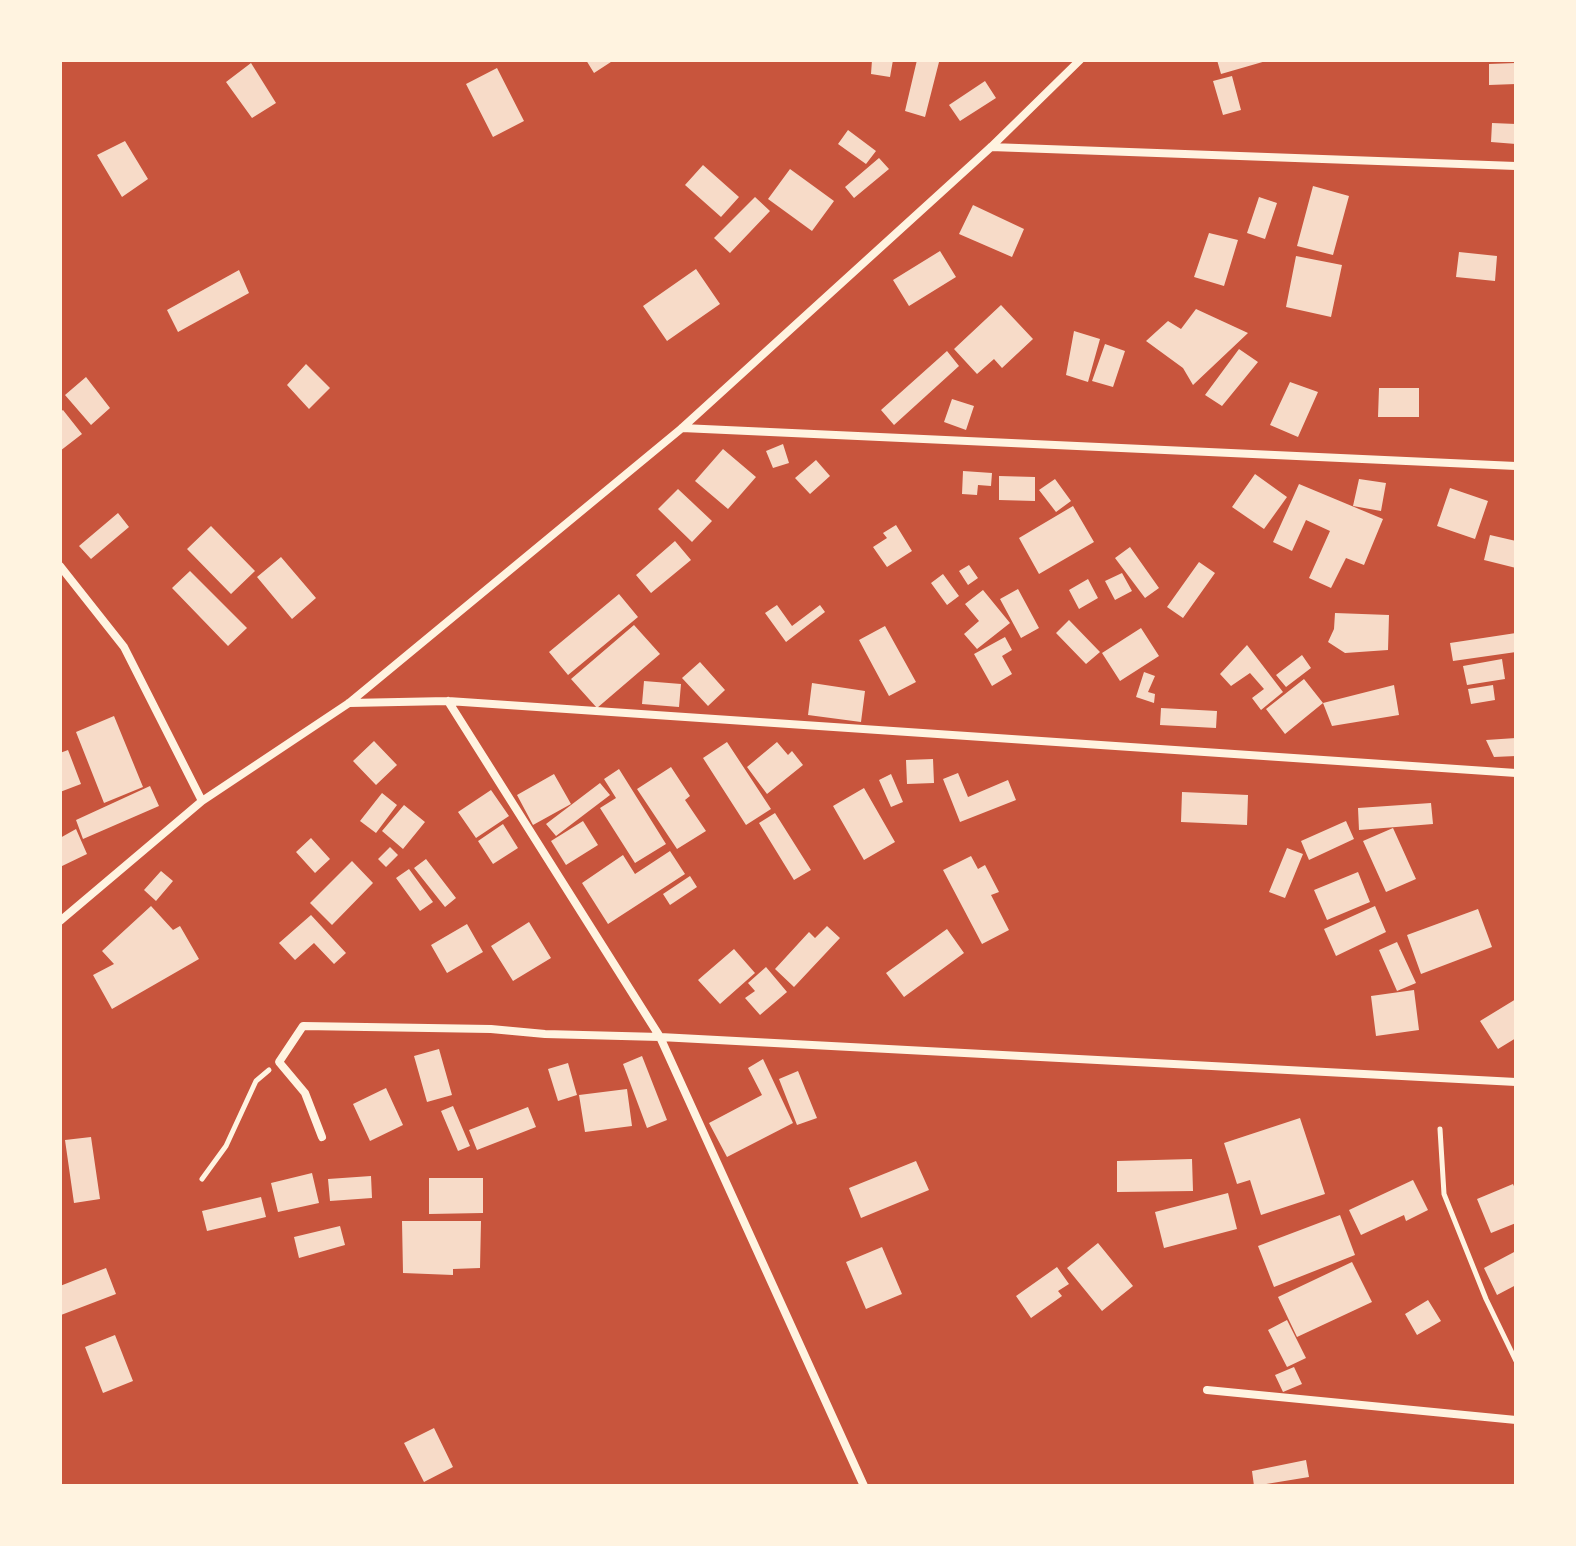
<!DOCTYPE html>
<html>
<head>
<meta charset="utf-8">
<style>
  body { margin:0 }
  #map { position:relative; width:1576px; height:1546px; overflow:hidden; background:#c8553d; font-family:"Space Grotesk",sans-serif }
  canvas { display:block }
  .frame { position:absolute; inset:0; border:62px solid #fff3e0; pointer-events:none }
</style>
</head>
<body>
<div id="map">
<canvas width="1576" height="1546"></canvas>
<div class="frame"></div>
</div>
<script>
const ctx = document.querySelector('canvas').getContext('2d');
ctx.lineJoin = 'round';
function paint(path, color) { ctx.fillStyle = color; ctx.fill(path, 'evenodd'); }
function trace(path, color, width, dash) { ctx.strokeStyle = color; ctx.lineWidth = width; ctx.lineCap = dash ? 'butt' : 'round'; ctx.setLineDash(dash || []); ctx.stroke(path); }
paint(new Path2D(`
  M586,60H614L594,73Z
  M872,60H893L890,77L871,74Z
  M917,60L939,62L925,117L905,111Z
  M1217,60H1266V61L1221,74Z
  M251,63L276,103L252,118L226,82Z
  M1516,63V84L1489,85V64Z
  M497,68L524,121L493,137L466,84Z
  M1232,76L1241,110L1223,115L1213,81Z
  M985,81L996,98L960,121L949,105Z
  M1492,123L1516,124V144L1491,142Z
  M848,130L876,151L866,164L838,144Z
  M125,141L148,179L122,197L97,155Z
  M879,158L889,169L854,198L845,187Z
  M703,165L739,197L721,217L685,185Z
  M790,169L834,201L812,231L768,199Z
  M1313,186L1349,196L1333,255L1297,246Z
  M755,197L770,211L730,253L714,238Z
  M1259,197L1277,203L1265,239L1247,233Z
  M973,205L1024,229L1012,257L959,234Z
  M1209,233L1238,240L1224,286L1194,277Z
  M940,251L956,277L909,306L893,280Z
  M1459,252L1497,256L1495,281L1456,277Z
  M1296,256L1342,265L1331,317L1286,307Z
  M696,269L720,304L667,341L643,306Z
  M239,270L249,293L178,332L167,310Z
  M1001,305L1033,339L1002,368L994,359L977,374L954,349Z
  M1196,309L1248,333L1193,385L1183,368L1146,341L1168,321L1181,329Z
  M1074,331L1100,339L1088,382L1066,375Z
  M1105,344L1125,351L1113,387L1092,381Z
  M1239,349L1258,362L1222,406L1205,395Z
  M947,351L959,366L894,425L881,410Z
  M306,364L330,388L309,409L287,385Z
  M86,377L110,408L91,425L65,395Z
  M1290,382L1318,392L1298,437L1270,425Z
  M1379,388H1419V417H1378Z
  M952,399L974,406L966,430L944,422Z
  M63,410L82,434L60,451V412Z
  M783,444L789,463L773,468L766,451Z
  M723,449L756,477L728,509L695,481Z
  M816,460L830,476L810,494L795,478Z
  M963,471L992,473L991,486L978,485L977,495L962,494Z
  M1255,474L1287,497L1264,529L1232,507Z
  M999,476L1035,477V501L999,500Z
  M1055,479L1071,501L1056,512L1039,490Z
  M1359,479L1386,483L1381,511L1353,506Z
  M1299,484L1383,519L1364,565L1346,558L1331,588L1309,578L1330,531L1306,520L1292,551L1273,542Z
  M1450,488L1488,501L1475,539L1437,526Z
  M678,489L712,521L692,542L658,509Z
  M1073,506L1094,542L1039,574L1019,538Z
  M118,513L129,527L91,559L79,546Z
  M896,525L912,551L887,567L873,547L887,538L883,533Z
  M211,526L255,571L231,594L187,549Z
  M1490,535L1516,541V568L1484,560Z
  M675,541L691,560L651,593L636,575Z
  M1130,547L1159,588L1145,598L1115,558Z
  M281,557L316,598L292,619L257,577Z
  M1199,562L1215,573L1183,618L1167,607Z
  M969,565L978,578L968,585L959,571Z
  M190,571L247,628L228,646L172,588Z
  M1122,573L1132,591L1115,600L1105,581Z
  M943,574L959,596L947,605L931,583Z
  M1088,579L1098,598L1079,609L1069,590Z
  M1018,589L1039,628L1021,638L1000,599Z
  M983,590L1010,623L977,649L964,634L979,621L965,604Z
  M619,594L638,617L568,675L549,652Z
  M777,605L792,626L820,605L825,612L786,642L765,613Z
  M1335,613L1389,615L1388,650L1345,653L1328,642L1334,629Z
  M1069,620L1100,652L1086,664L1056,633Z
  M634,625L660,654L597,708L571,679Z
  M885,626L916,682L889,696L859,640Z
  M1141,628L1159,656L1120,681L1102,653Z
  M1516,633V652L1453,661L1450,643Z
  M1005,637L1012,650L1002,656L1012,674L992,686L974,654Z
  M1247,645L1283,692L1261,710L1252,698L1264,689L1250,673L1231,686L1220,674Z
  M1302,655L1311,668L1286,687L1276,675Z
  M1502,659L1505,679L1467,685L1463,666Z
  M700,662L725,690L708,706L682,678Z
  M1144,672L1155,676L1148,692L1155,694L1154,703L1136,697Z
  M1304,679L1323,703L1285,734L1266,709Z
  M644,681L681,684L679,707L642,704Z
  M812,683L865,691L861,722L808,715Z
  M1394,685L1399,715L1332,726L1323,703Z
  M1493,685L1495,700L1471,704L1468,689Z
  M1161,708L1217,711L1216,728L1160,725Z
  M114,716L143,787L104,803L76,732Z
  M1516,738V756L1494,757L1486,740Z
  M374,741L397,765L376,785L353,761Z
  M727,742L771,809L746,825L703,758Z
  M777,742L788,755L792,751L803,765L767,794L747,767Z
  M68,750L81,784L60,792V753Z
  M933,759L934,783L907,784L906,760Z
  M671,767L690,796L685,800L706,831L677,849L637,789Z
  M619,769L666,844L635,863L600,808L616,798L604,779Z
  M958,773L968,797L1008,780L1016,800L960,822L943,779Z
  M554,774L571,804L533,825L517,795Z
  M891,774L903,802L891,807L879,780Z
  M600,783L610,795L556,836L546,824Z
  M150,786L159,806L83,839L76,820Z
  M864,788L895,842L864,860L833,806Z
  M491,790L509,816L476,838L458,812Z
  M1182,792L1248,795L1247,825L1181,822Z
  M382,793L397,805L376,833L360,821Z
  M1431,803L1433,824L1359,830L1358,808Z
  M404,805L425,822L403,849L382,831Z
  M775,813L811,870L794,880L759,823Z
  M583,821L598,845L566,865L551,841Z
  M1346,821L1354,839L1309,860L1301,841Z
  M503,824L518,848L493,864L478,841Z
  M1393,828L1416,879L1386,892L1363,841Z
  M76,829L87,854L60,867V838Z
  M311,838L330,859L315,873L296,852Z
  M390,847L398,855L386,867L378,859Z
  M1287,848L1303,854L1285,898L1269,892Z
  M670,851L685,874L608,924L582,883L623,855L635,874Z
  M971,856L978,869L985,865L999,892L991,895L1009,930L982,944L943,870Z
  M426,859L456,898L445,907L414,868Z
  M352,861L373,883L332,925L310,903Z
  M409,869L433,902L420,911L396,878Z
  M161,871L173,881L156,901L144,890Z
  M1358,872L1370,902L1327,920L1314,890Z
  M690,876L697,887L670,905L663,894Z
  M151,906L173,930L180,926L199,959L112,1009L93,975L114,964L102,951Z
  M1375,906L1386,932L1336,956L1324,929Z
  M1478,909L1492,947L1421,974L1407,935Z
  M311,915L346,953L334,964L314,943L295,960L279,943Z
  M529,922L551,958L513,981L491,946Z
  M467,924L483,952L447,973L431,945Z
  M827,926L840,938L794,987L775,969L809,932L815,938Z
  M947,929L964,953L904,997L886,973Z
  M1397,942L1416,983L1397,991L1379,950Z
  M734,949L755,973L720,1004L698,980Z
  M766,967L787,992L760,1015L745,998L755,991L748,983Z
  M1414,990L1419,1030L1376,1036L1371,996Z
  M1516,999V1038L1498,1049L1480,1021Z
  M439,1049L452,1095L427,1102L414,1056Z
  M642,1056L667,1120L647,1128L623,1064Z
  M763,1059L793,1123L727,1157L709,1123L762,1095L748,1068Z
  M568,1063L577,1095L558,1101L548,1069Z
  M798,1071L817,1118L797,1125L779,1079Z
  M386,1088L403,1125L370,1141L353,1104Z
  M627,1089L632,1126L585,1132L579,1095Z
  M453,1106L470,1146L458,1151L441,1111Z
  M528,1107L536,1127L477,1150L469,1130Z
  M1300,1118L1325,1194L1261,1215L1250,1180L1237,1184L1224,1143Z
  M91,1137L100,1199L74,1203L65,1140Z
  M1192,1159L1193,1191L1117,1192V1161Z
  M916,1161L929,1190L861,1218L849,1188Z
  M312,1173L319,1203L278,1212L271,1183Z
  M371,1176L372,1198L330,1201L328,1179Z
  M429,1178H483V1213L429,1214Z
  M1413,1180L1428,1210L1406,1221L1404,1215L1361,1235L1349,1210Z
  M1513,1184L1516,1191V1223L1491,1233L1477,1199Z
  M1228,1193L1237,1229L1164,1248L1155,1212Z
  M261,1197L266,1217L207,1231L202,1211Z
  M1340,1215L1355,1255L1274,1287L1258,1246Z
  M402,1221H481L480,1268L453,1269V1275L403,1273Z
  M340,1226L345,1245L299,1258L294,1237Z
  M1098,1243L1133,1286L1102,1311L1067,1268Z
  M882,1247L902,1294L866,1309L846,1262Z
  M1516,1251V1285L1497,1295L1484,1268Z
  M1352,1262L1372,1302L1297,1337L1278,1297Z
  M1057,1267L1069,1284L1058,1291L1062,1296L1031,1318L1016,1296Z
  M106,1268L116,1294L61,1315L60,1286Z
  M1428,1300L1441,1321L1417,1335L1405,1314Z
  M1287,1320L1306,1358L1287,1367L1268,1330Z
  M115,1335L133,1381L103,1393L85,1347Z
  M1294,1367L1302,1384L1283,1392L1275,1375Z
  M434,1428L453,1467L424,1482L404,1443Z
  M1306,1460L1309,1477L1254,1486L1252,1471Z`), '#f7dbc8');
trace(new Path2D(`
  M1440,1129L1444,1194L1486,1299L1516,1361
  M202,1179L226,1146L256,1081L269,1070`), '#fff3e0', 5);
trace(new Path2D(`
  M991,147L1516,166
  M682,428L1516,466
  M60,566L124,647L202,801
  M349,703L448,701L1516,773
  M60,921L202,801L349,703L682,428L991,147L1080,60
  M322,1137L305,1093L279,1062L303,1026L491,1029L545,1034L660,1037L448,701
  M1207,1390L1516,1420
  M864,1486L660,1037L1516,1082`), '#fff3e0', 8);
</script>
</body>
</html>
